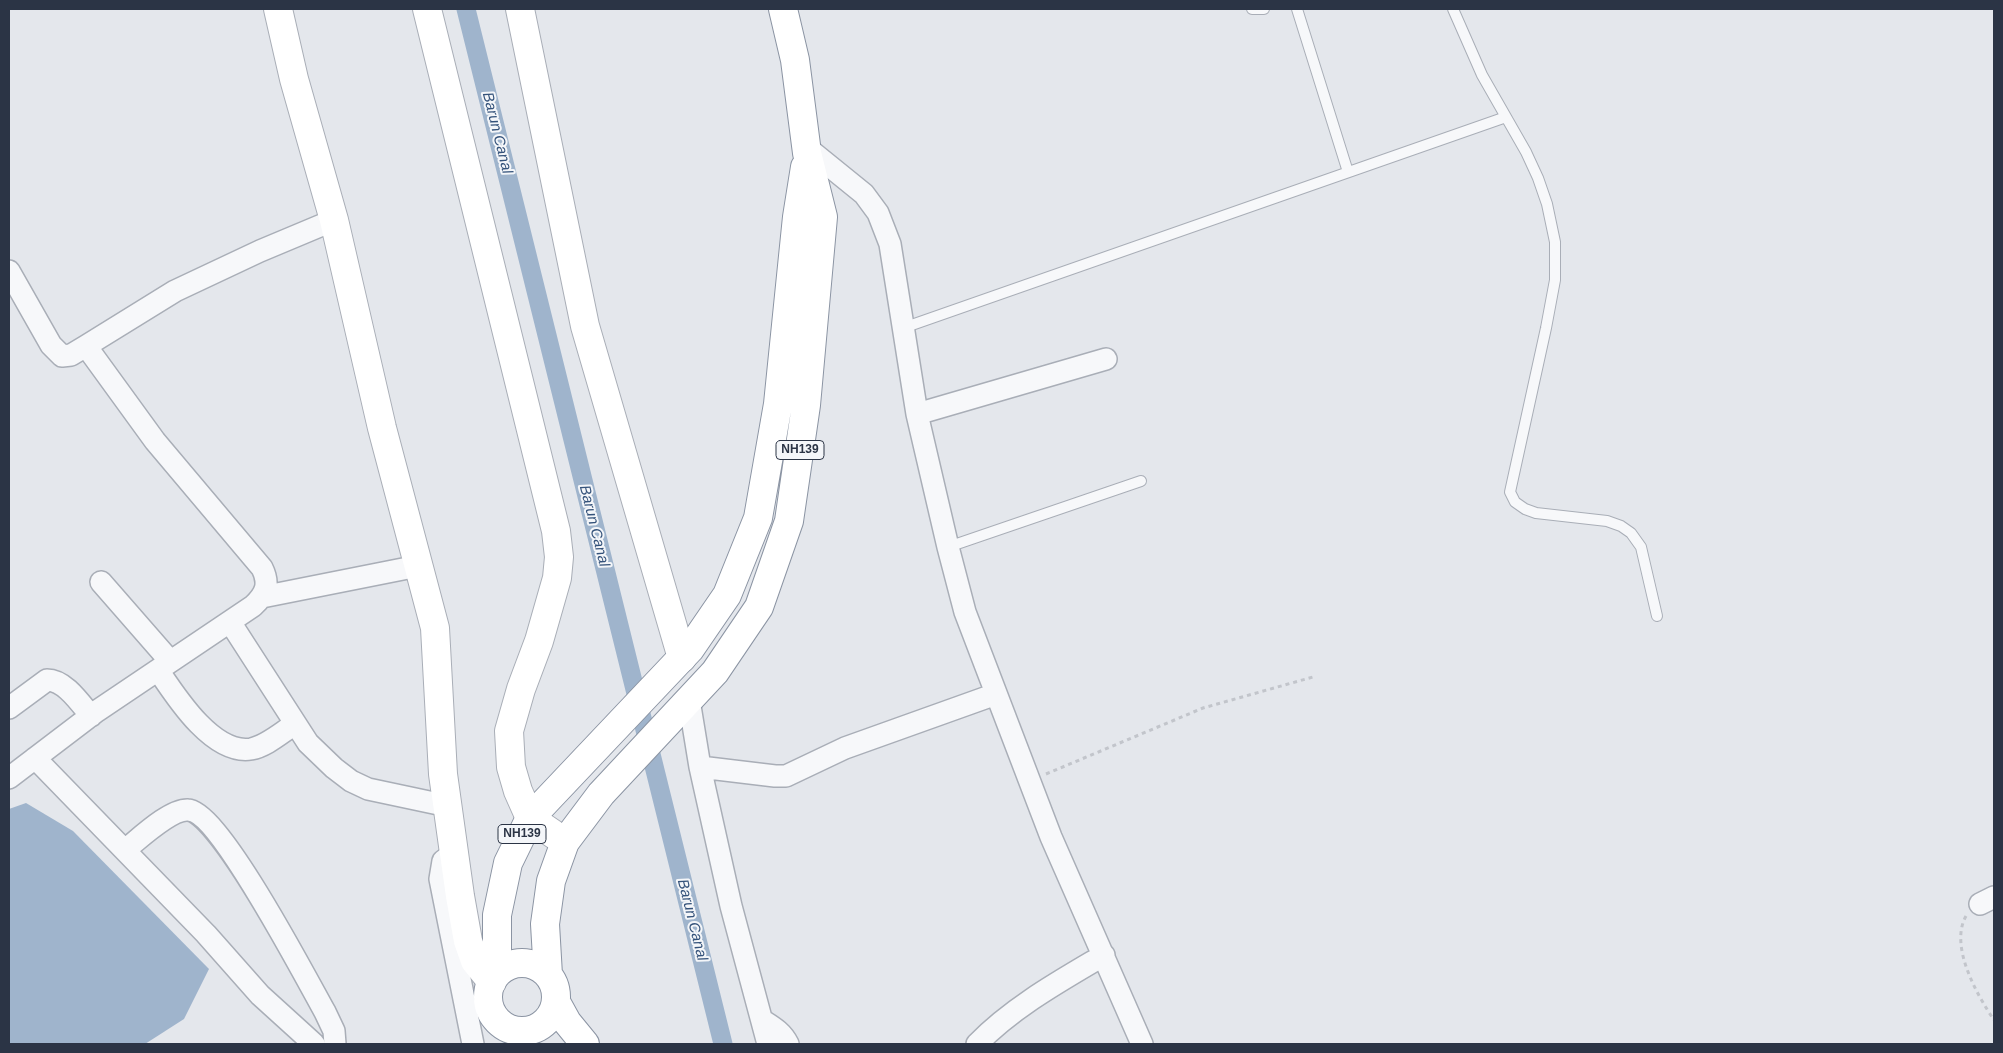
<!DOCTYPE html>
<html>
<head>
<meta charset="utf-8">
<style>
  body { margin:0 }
  #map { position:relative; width:2003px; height:1053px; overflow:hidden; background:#e4e7ec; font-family:Helvetica,sans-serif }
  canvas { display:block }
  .frame { position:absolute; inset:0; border:10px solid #2b3445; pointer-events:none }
</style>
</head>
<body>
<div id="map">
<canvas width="2003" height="1053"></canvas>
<div class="frame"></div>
</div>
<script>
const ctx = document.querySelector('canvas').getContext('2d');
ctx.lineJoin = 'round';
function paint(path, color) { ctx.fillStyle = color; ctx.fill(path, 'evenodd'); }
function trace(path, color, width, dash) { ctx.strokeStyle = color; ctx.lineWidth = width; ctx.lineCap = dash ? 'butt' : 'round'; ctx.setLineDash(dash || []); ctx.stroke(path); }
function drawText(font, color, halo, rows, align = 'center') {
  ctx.font = font + ' Helvetica,sans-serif'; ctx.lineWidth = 4; ctx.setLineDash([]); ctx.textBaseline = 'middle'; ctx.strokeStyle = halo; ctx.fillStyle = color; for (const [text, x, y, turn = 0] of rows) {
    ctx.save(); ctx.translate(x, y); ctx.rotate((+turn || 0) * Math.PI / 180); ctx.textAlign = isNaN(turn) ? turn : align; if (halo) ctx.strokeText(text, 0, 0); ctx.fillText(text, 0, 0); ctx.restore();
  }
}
paint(new Path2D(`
  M26,803L73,831L209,969L184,1019L145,1044H9V809Z`), '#9fb4cc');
trace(new Path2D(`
  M466,9L723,1044`), '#9fb4cc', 19);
const lane = new Path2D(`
  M1252,9H1264
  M1297,9L1348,172
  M1453,9L1482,75L1526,152L1538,178L1547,204L1555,242V280L1546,328L1510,492L1515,502L1525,509L1536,513L1607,521L1621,526L1631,533L1641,547L1657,616
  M903,328L1506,117
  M948,547L1141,481`);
const street = new Path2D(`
  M806,147L864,194L878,213L890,244L917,414L948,547L965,612L1051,837L1142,1044
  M9,271L51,345L62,356L71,355L86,346L175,291L260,251L334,220
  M917,414L1106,359
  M101,582L170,661
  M262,597L418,566
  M230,622L308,743L334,768L351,781L368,789L448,806
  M158,670C176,697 213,755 251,749C267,746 282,732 295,724
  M689,700L700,767L731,906L768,1044
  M9,708L47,680C65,680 80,703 91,716
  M35,758L206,934L260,995L314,1044
  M700,767L775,776H786L845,748L996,694
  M9,778L97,711L253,606C266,594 270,584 262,568L155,441L86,346
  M125,850C139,839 170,809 188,810C219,811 307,980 325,1012L334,1031L335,1044
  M455,852L443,861L440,879L473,1044
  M1980,904L1994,897
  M762,1020C773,1027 782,1032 788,1044
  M977,1044C1013,1007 1060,981 1104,955`);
const secondary = new Path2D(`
  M278,9L294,79L334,220L382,428L435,628L443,774L460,896L468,941L475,961L492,982
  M427,9L556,531L559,557L557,578L539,641L521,689L509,731L511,767L518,791L530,818L565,842
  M520,9L585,326L682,658`);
const highway = new Path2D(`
  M488 997a34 34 0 1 1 68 0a34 34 0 1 1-68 0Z
  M497,974V915L508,863L530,818L690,649L727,595L758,518L778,404L797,217L805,167
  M548,975L545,924L551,881L565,842L601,794L715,672L759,607L789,521L806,405L823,217L807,153L795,60L783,9
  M556,1002L567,1022L585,1044`);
trace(lane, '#a9aeb7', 12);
trace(street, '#a9aeb7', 24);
trace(secondary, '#a9aeb7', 30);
trace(highway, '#8b94a3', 30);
trace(new Path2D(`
  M1046,774L1203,708L1313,677
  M1966,916C1949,946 1977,995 1994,1020`), '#c2c5cb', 3, [4, 4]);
trace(lane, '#f7f8fa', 10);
trace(street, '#f7f8fa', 21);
trace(secondary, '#fff', 28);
trace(highway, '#fff', 28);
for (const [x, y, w] of [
  [800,450,48],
  [522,834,48]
]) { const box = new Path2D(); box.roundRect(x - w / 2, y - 9.5, w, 19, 4); ctx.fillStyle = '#f4f6f9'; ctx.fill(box); trace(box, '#2b3445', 1); }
drawText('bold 12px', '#2b3445', null, [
  ["NH139",800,450],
  ["NH139",522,834]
]);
drawText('italic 15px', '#34527a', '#f4f6f9', [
  ["Barun Canal",497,133,76],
  ["Barun Canal",594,526,76],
  ["Barun Canal",692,920,76]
]);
</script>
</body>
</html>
